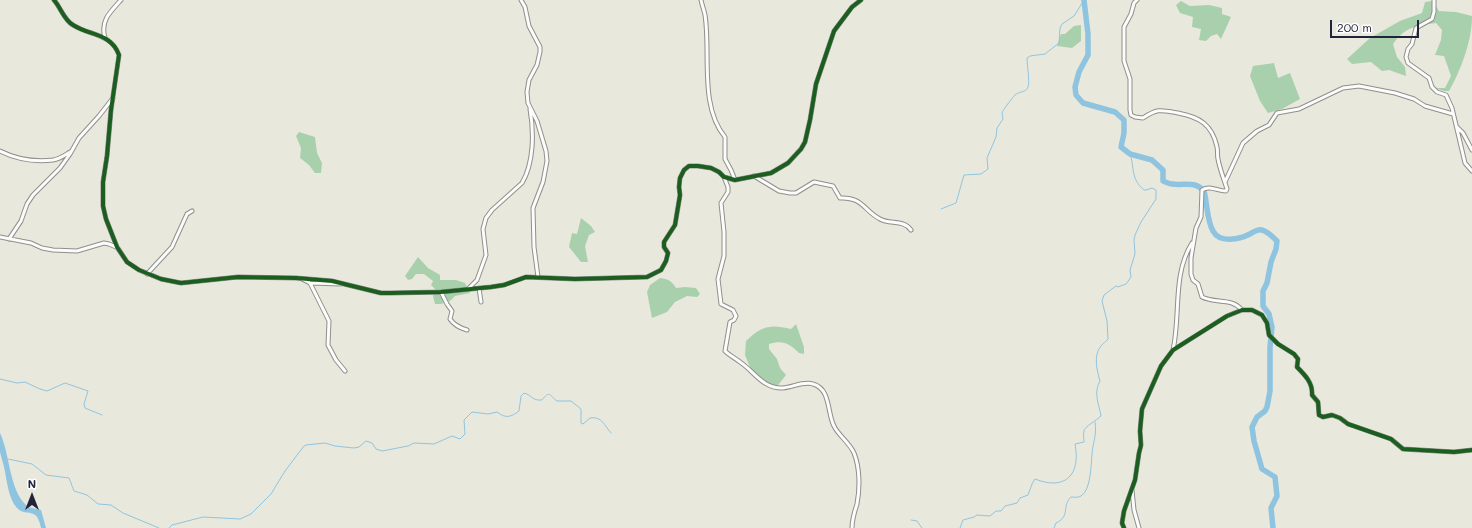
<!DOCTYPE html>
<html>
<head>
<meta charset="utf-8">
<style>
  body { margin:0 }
  #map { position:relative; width:1472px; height:528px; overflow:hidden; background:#e9e8dc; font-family:Mali,sans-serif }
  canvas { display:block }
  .north { position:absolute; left:12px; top:476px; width:40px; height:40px; -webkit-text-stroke:3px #fff; paint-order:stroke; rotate:0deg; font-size:11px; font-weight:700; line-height:16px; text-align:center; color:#22223b }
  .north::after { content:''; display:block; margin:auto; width:14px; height:18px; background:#22223b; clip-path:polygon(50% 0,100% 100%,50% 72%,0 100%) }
  .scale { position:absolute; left:1330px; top:20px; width:89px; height:18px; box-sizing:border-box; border:2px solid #22223b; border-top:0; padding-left:5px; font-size:12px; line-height:14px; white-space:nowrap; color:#22223b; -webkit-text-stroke:3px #fff; paint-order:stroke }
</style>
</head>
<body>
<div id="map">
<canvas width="1472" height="528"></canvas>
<div class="north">N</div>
<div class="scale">200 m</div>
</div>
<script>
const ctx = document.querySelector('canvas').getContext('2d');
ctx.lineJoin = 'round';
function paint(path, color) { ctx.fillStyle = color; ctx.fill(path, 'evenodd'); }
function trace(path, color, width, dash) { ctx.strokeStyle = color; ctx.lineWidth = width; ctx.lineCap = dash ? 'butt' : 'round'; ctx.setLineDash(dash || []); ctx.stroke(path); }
paint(new Path2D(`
  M1181,1L1190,6L1209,5L1222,8V14L1231,17L1221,39L1217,34L1211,36L1206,41L1199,40L1201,29L1192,27L1193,17L1180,13L1176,5Z
  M1433,1L1439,11L1456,12L1472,16C1472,41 1461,70 1449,91H1444L1435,88H1445L1451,76L1444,56L1435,55L1441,40L1442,30L1436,23C1416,26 1406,26 1393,44L1397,57L1405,67L1406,76L1389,70L1382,71L1371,62L1352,64L1347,59L1370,38L1400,21L1422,13L1425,2Z
  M1081,25V41L1072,48L1057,46L1061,34H1065L1074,26Z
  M1274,63L1278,78L1290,73L1300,99L1282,109L1268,113L1260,101L1250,76L1253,66Z
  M299,132L315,137L317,153L322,163L321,173H315L309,165L300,158L301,148L296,136Z
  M581,218L591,226L595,232L589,235L585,246L588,262H581L569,247L572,233L577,234Z
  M418,257L428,268L440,275V280H456L465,283L470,293L455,296L450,301L441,304H435L433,296L435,289L431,285L433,281L424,274H416L412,279L408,280L405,276Z
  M660,278C668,279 672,281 676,288L685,287L696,288L700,294L697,297L687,296L675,302L667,312L652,318L647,292L650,285Z
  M796,324L804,347V354L799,353C789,343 783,340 769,344V349L777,359L780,368L786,375L775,389L762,384L752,372L745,355L746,341C762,326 770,324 791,329Z`), '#a9d0ac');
paint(new Path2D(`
  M0,433C10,454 9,489 26,505C30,509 36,508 41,510L46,528H41C37,505 26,518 17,508C8,498 7,480 4,467C3,462 1,457 0,452C0,446 0,439 0,433Z`), '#8fc4e0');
trace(new Path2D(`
  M941,209L956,203L964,175L981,174L988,169L987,158L996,137L997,128L1003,119C1003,117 1002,115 1002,113C1002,111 1013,97 1015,95C1019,91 1026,93 1028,87C1030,82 1027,65 1027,58L1030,56L1045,54L1059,43L1060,28L1062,24L1074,16L1084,0
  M0,379L17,383L25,382L40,389L47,391L65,383L88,391L84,404L85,408L102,415
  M8,459L32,464L46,475L69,478L74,491L87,495L98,504L111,505L123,513L159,528
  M911,520L917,521L922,528
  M169,528L172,525L203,517L240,519L251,514L271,494L285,471L304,446L306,445L325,443L335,446L354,448L359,447L366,441L372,443L376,449L382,451L408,446L414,443L434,444L452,436L460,439L465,434L464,420L472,412L488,414L497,412C506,419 511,417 519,411L521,396L524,393C532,395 532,401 542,400C550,390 549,395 557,401H571L581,409V423L583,424L590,418C602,416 604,425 611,433
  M960,528L963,520L974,517L977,515L990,516L996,511H1001L1005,506L1017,503L1020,498L1028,495L1032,484L1035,479C1065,491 1081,475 1075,444L1084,442C1084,438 1083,435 1084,431C1084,427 1097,420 1101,416C1099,404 1093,393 1100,381C1097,371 1093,355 1101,346C1103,343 1106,342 1108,339L1107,321L1102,301L1104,295L1116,286L1118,287L1126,284L1131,277L1130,270L1135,254L1134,240L1135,235L1141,222L1156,199V190L1152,188L1146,190H1144C1130,178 1135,168 1130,154
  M1054,528L1056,523C1071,516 1061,507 1071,497C1074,497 1078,498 1081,496C1091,490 1091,465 1092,454C1093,441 1097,436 1095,422`), '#8fc4e0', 1);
trace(new Path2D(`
  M1084,0L1088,34V55L1079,72L1075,87L1076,95L1083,103L1115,112L1124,120V133L1121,147L1130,154L1152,160L1163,170V181C1166,182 1169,184 1172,184C1185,186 1194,180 1204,191C1207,202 1207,221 1213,231C1220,244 1240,239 1250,234C1254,232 1257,229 1262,230C1267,231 1273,237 1277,241L1276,249L1271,262L1267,283L1263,291V306L1269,314L1272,327L1270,347V391L1267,407L1265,411L1257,417L1252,427L1254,441L1262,469L1275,477L1277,496L1271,508L1273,528`), '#8fc4e0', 5.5);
const minor = new Path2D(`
  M54,0C61,8 64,20 73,25C90,36 111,33 119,55L111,110L107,156L103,182V206L106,219L117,247L127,262L139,270L161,279L181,283L238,277L296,278L332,281L381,293H391L441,292L491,287L504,285L526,277L575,279L647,277L661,270L666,261L668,253L664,247V242L675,225L680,195L679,187L680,178L684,170L689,166H698L711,168L719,172L724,177L735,180L771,173L788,163L801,149L805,142L810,120L816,84L834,31L852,7L861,0
  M521,0L525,7L529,26L540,47V52L537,65L529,80L527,92L528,103L537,121L546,151L547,161L543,182L533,208L534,247L538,277
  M701,0C702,5 704,10 705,15C711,53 699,106 725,137V159L731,170L735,180
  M1137,0L1134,3L1131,14L1124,27V61L1130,79V110L1131,115L1135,117L1143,118C1158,108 1161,110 1178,113C1199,117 1212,124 1217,147C1218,151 1217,155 1218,159C1220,170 1224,179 1227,189L1226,191C1217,191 1210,185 1202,190L1201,217L1196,228L1191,258V274L1193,280L1198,284L1202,297C1216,304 1231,297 1242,310
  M1434,0V12L1432,19L1416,28L1412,44L1408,49L1406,57L1408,63L1429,78L1432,87L1437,92L1446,95L1452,108L1465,163L1472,171
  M105,38C100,21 110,12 121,0
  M1457,127L1463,133L1472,150
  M0,151C16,159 35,162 53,160C60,159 65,155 70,152
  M754,176L779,191L790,193H796L814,182L833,186L840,198C863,197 863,210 880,219C890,225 903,219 911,230
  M724,177L728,187V192L721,203L724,232V256L718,279L721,304L733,310L736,316L734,320L730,322L725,351C730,356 735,358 740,362C755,372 763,389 783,388C793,387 804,381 813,384C831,389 827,413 834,426C838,435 849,442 854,453C860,468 860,488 857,504C854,513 852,519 852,528
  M1225,182L1243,143L1257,131L1269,125L1277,113L1299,109L1343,88L1359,86L1395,93L1414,99L1425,106L1453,114
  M0,237L31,243L42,248L53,250L77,251L104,243L109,244L116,247
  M9,239L21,221L27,204L33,195L60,168L70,154L79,138L99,116L113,98
  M147,274L172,247L187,214L192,211
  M302,279L310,283L341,284
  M310,283L329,321L328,345L336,360L345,371
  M479,288L481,302
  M468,289L477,280L486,255L483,229L486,218L492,210L522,183C534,163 534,132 530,109
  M441,292L447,304L452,311L450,319C454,325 460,328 467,330
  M1173,350C1181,315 1172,275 1192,243
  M1132,490L1134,510L1139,528
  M1124,528L1122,523L1124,511L1135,480L1139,453L1141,445L1140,431L1142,409L1161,366L1173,350L1227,316L1242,310H1252L1262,315L1267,323L1269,335L1278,344L1294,354L1298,359L1297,367C1305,375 1313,383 1312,395L1318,402L1319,415L1323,417L1332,415L1340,418L1348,424L1391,439L1403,449L1454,452L1472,450`);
trace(minor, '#8f8f8d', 5);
trace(minor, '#fcfcfa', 3);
trace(new Path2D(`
  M54,0C61,8 64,20 73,25C90,36 111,33 119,55L111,110L107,156L103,182V206L106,219L117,247L127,262L139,270L161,279L181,283L238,277L296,278L332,281L381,293H391L441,292L491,287L504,285L526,277L575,279L647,277L661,270L666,261L668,253L664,247V242L675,225L680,195L679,187L680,178L684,170L689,166H698L711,168L719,172L724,177L735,180L771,173L788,163L801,149L805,142L810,120L816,84L834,31L852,7L861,0
  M1124,528L1122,523L1124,511L1135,480L1139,453L1141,445L1140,431L1142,409L1161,366L1173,350L1227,316L1242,310H1252L1262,315L1267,323L1269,335L1278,344L1294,354L1298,359L1297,367C1305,375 1313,383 1312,395L1318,402L1319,415L1323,417L1332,415L1340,418L1348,424L1391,439L1403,449L1454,452L1472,450`), '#1b5e20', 4);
</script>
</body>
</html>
